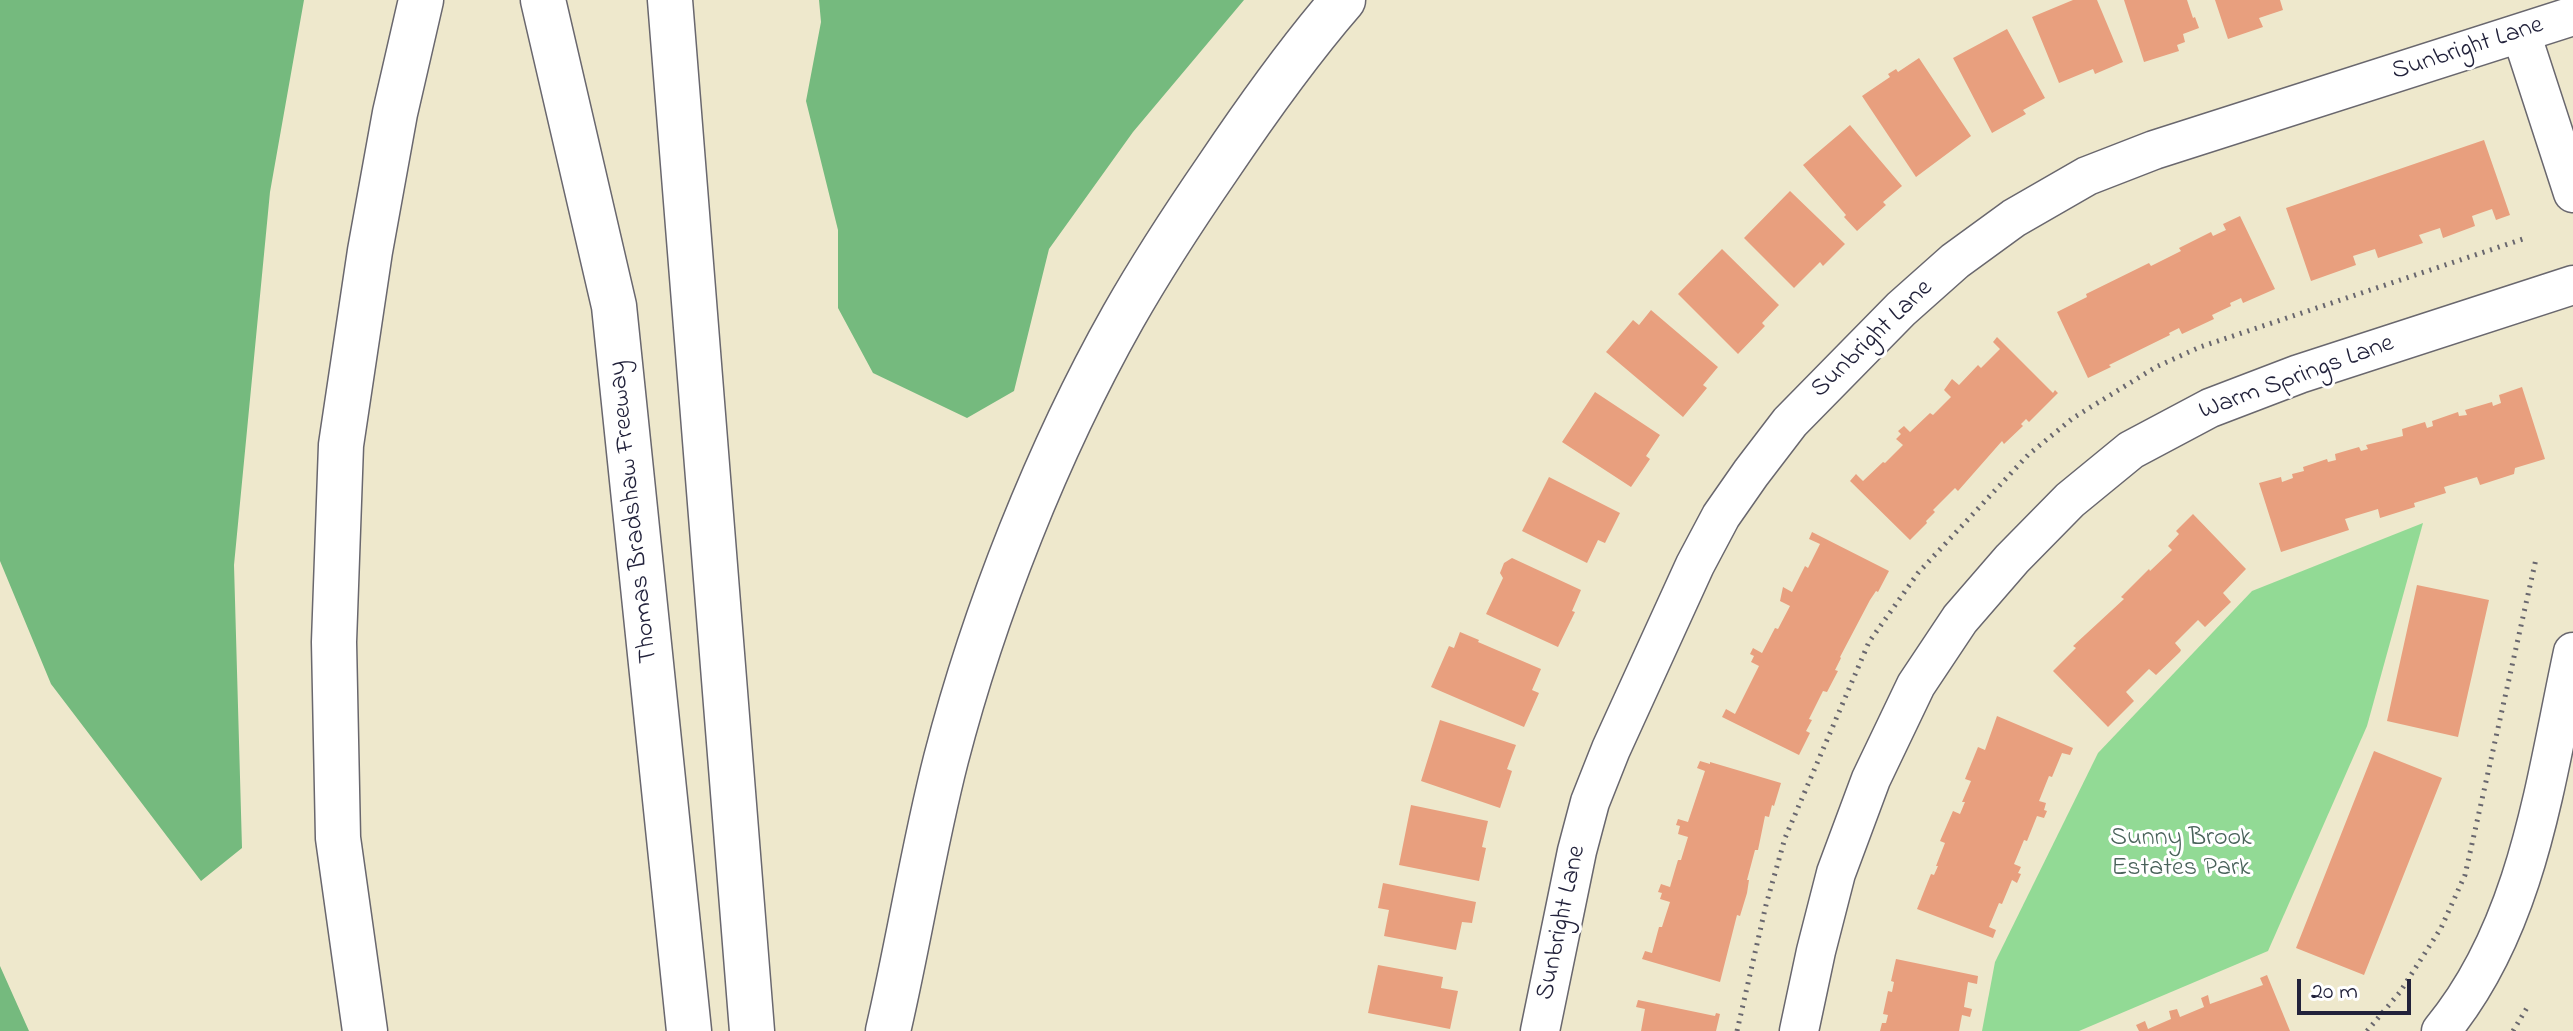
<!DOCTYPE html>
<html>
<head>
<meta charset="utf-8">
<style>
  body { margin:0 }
  #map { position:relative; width:2573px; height:1031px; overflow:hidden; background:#eee8cc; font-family:"Indie Flower",sans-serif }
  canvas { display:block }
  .scale { position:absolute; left:2297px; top:979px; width:114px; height:36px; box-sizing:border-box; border:4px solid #22223b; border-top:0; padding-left:10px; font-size:24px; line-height:28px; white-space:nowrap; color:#22223b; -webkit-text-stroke:6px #fff; paint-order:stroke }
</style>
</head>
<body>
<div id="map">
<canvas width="2573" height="1031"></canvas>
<div class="scale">20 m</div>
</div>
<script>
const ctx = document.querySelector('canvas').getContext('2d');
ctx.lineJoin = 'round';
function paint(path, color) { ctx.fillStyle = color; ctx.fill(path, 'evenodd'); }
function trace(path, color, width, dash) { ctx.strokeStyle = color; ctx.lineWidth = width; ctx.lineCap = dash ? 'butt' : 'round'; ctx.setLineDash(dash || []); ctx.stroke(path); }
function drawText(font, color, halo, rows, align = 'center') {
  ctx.font = font + ' "Indie Flower",sans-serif'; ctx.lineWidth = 6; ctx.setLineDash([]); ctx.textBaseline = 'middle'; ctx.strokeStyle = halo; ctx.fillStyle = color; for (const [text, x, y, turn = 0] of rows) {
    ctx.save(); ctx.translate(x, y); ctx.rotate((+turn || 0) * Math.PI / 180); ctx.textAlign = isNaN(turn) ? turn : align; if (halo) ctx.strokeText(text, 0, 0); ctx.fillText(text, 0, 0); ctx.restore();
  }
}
paint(new Path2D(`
  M2423,523L2367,726L2268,951L2079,1031H1982L1995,962L2098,753L2252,591Z`), '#92da95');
paint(new Path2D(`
  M0,0H304L270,192L234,565L242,848L201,881L51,684L0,561Z
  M819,0H1244L1133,132L1049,249L1014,391L967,418L873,373L838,308V230L806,101L821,22Z
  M0,966L29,1031H0Z`), '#75ba7e');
paint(new Path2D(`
  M2073,0H2097L2123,62L2095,74L2093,69L2059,83L2032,17Z
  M2124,0H2187L2193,18L2195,17L2199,28L2183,34L2185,42L2177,45L2179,51L2144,62Z
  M2215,0H2280L2283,10L2259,18L2263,27L2228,39Z
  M2007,29L2045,98L2023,110L2026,114L1992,133L1953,58Z
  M1919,58L1971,136L1916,177L1862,96L1890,77L1888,74L1896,69L1898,72Z
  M1850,125L1902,186L1883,202L1886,205L1857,231L1844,217L1846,215L1803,165Z
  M2484,140L2510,215L2496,220L2492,209L2472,216L2475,226L2443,238L2440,228L2419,235L2423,243L2378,258L2375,249L2353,256L2356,265L2311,281L2286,208Z
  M1790,191L1845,244L1823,266L1820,262L1794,288L1744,238Z
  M2240,216L2275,289L2243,303L2241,298L2230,303L2231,306L2212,315L2214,319L2182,334L2179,328L2169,333L2170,335L2109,365L2111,367L2088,378L2057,312L2087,297L2086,294L2149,263L2151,266L2181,251L2179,248L2211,232L2213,236L2226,230L2223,224Z
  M1722,249L1779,305L1762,323L1765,326L1738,354L1678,294Z
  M1651,310L1718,367L1703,385L1707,388L1683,417L1606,352L1633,320L1639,325Z
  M1997,337L2053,393L2055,390L2058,393L2029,422L2026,419L2021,424L2023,426L2004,444L2002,441L1958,491L1955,488L1933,510L1935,512L1926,521L1927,523L1910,540L1850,481L1856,474L1863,481L1883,462L1885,463L1903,445L1896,439L1901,434L1898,431L1904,426L1910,432L1930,413L1933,415L1951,397L1944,390L1952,379L1959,385L1978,365L1981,368L2000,349L1993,342Z
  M2522,387L2545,459L2515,468L2514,474L2480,485L2477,477L2444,487L2446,493L2414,503L2415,507L2380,518L2378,509L2345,519L2349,530L2281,552L2259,483L2281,477L2282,482L2293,478L2292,474L2304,471L2303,467L2327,459L2328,462L2336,460L2335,454L2359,447L2361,451L2368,449L2366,445L2403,436L2402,429L2425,422L2427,428L2433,426L2432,421L2458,412L2459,416L2467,415L2465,410L2492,402L2493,406L2501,403L2499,395Z
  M1595,392L1660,435L1646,456L1650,459L1631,487L1562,442Z
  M1549,477L1620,513L1605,543L1598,540L1587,563L1522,531Z
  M2193,514L2246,569L2223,593L2231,602L2205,627L2198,620L2175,643L2181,650L2180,652L2156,675L2149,669L2126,692L2134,701L2108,727L2053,671L2076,648L2073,646L2124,599L2121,597L2149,569L2150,571L2172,550L2168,546L2179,534L2176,531Z
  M1812,532L1889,571L1878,592L1876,591L1870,600L1840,657L1841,658L1835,670L1838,671L1827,692L1823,691L1809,719L1812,720L1806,731L1810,733L1799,755L1722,717L1726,709L1735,714L1759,666L1751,662L1754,656L1750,654L1753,648L1762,653L1775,628L1778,629L1790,606L1780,601L1783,587L1792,592L1805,566L1808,568L1820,544L1809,539Z
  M1512,558L1581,590L1572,611L1575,612L1558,647L1486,614L1503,578L1500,573L1504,563Z
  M2417,585L2489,600L2458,737L2387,721Z
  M1460,632L1479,640L1478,642L1541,669L1532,690L1539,693L1524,727L1431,687L1449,646L1454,648Z
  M1997,716L2073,748L2070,755L2062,753L2052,777L2049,776L2039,801L2046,803L2044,810L2047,811L2044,818L2037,816L2027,841L2024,840L2014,864L2021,867L2018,873L2021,874L2017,883L2012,880L2002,904L1999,903L1989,927L1996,930L1993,938L1917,909L1931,874L1934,875L1938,866H1936L1945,843L1940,841L1953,811L1960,814L1965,802H1962L1971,781L1965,779L1978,747L1985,750Z
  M1440,720L1516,745L1507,769L1512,771L1500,808L1421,781Z
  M2374,751L2442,778L2364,975L2296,948Z
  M1700,761L1710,764V762L1781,783L1774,806L1772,805L1769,817L1765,816L1758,850H1755L1747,880H1749L1747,893L1740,916L1737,915L1720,982L1642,959L1645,951L1652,953L1659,927H1662L1670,902L1660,899L1662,893L1658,892L1661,884L1670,887L1678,860H1681L1688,837L1678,834L1680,826L1676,825L1678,819L1688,822L1705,771L1697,768Z
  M1411,805L1488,821L1482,847L1486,848L1479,881L1399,865Z
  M1383,883L1476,902L1472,923L1462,922L1456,950L1384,936L1389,910L1378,908Z
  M1896,959L1978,976L1977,984L1968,982L1964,1007L1972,1009L1970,1017L1962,1015L1959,1031H1880L1882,1023H1886L1888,1015L1883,1014L1888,991L1892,992L1894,982L1891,981Z
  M1378,965L1443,977L1441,988L1458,991L1450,1029L1368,1013Z
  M2267,975L2290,1031H2139L2136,1025L2145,1021L2148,1029L2171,1019L2169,1011L2177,1009L2180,1017L2204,1007L2201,998L2208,995L2210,1004L2263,985L2260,978Z
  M1638,1000L1715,1016L1716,1013L1720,1014L1716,1031H1641L1645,1009L1636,1007Z`), '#e89f7e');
const minor = new Path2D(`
  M2521,33L2573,193
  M1540,1031L1577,851L1590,802L1611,749L1695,565L1721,516L1751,473L1790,422L1901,309L1955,261L2014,218L2087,176L2154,150L2573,16
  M1799,1031L1816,951L1836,873L1871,779L1916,685L1960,619L2012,559L2070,500L2131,450L2210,408L2299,374L2573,285
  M2441,1031C2528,926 2545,782 2573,652`);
const motorway = new Path2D(`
  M543,0L614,306L689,1031
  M670,0L752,1031
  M365,1031L338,838L334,642L341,445L370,251L395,113L421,0
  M888,1031C909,941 923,849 946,759C984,612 1048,450 1123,317C1152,266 1184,217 1217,169C1256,111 1297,53 1343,0`);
trace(minor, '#69676e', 41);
trace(motorway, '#69676e', 47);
trace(new Path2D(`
  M1737,1031L1766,905L1785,838L1869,642L1918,573L2028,455L2073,418L2156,367L2200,347L2526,238
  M2367,1031L2400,992L2441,928L2465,875L2536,559
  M2513,1031L2528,1006`), '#69676e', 5, [2, 6]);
trace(minor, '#fff', 38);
trace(motorway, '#fff', 44);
drawText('26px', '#22223b', '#fff', [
  ["Sunbright Lane",2468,50,-18],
  ["Sunbright Lane",1873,340,-44],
  ["Warm Springs Lane",2297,379,-20],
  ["Thomas Bradshaw Freeway",635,512,-96],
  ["Sunbright Lane",1563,923,-78]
]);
drawText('26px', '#49625a', '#fff', [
  ["Sunny Brook",2181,840],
  ["Estates Park",2181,870]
]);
</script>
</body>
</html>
